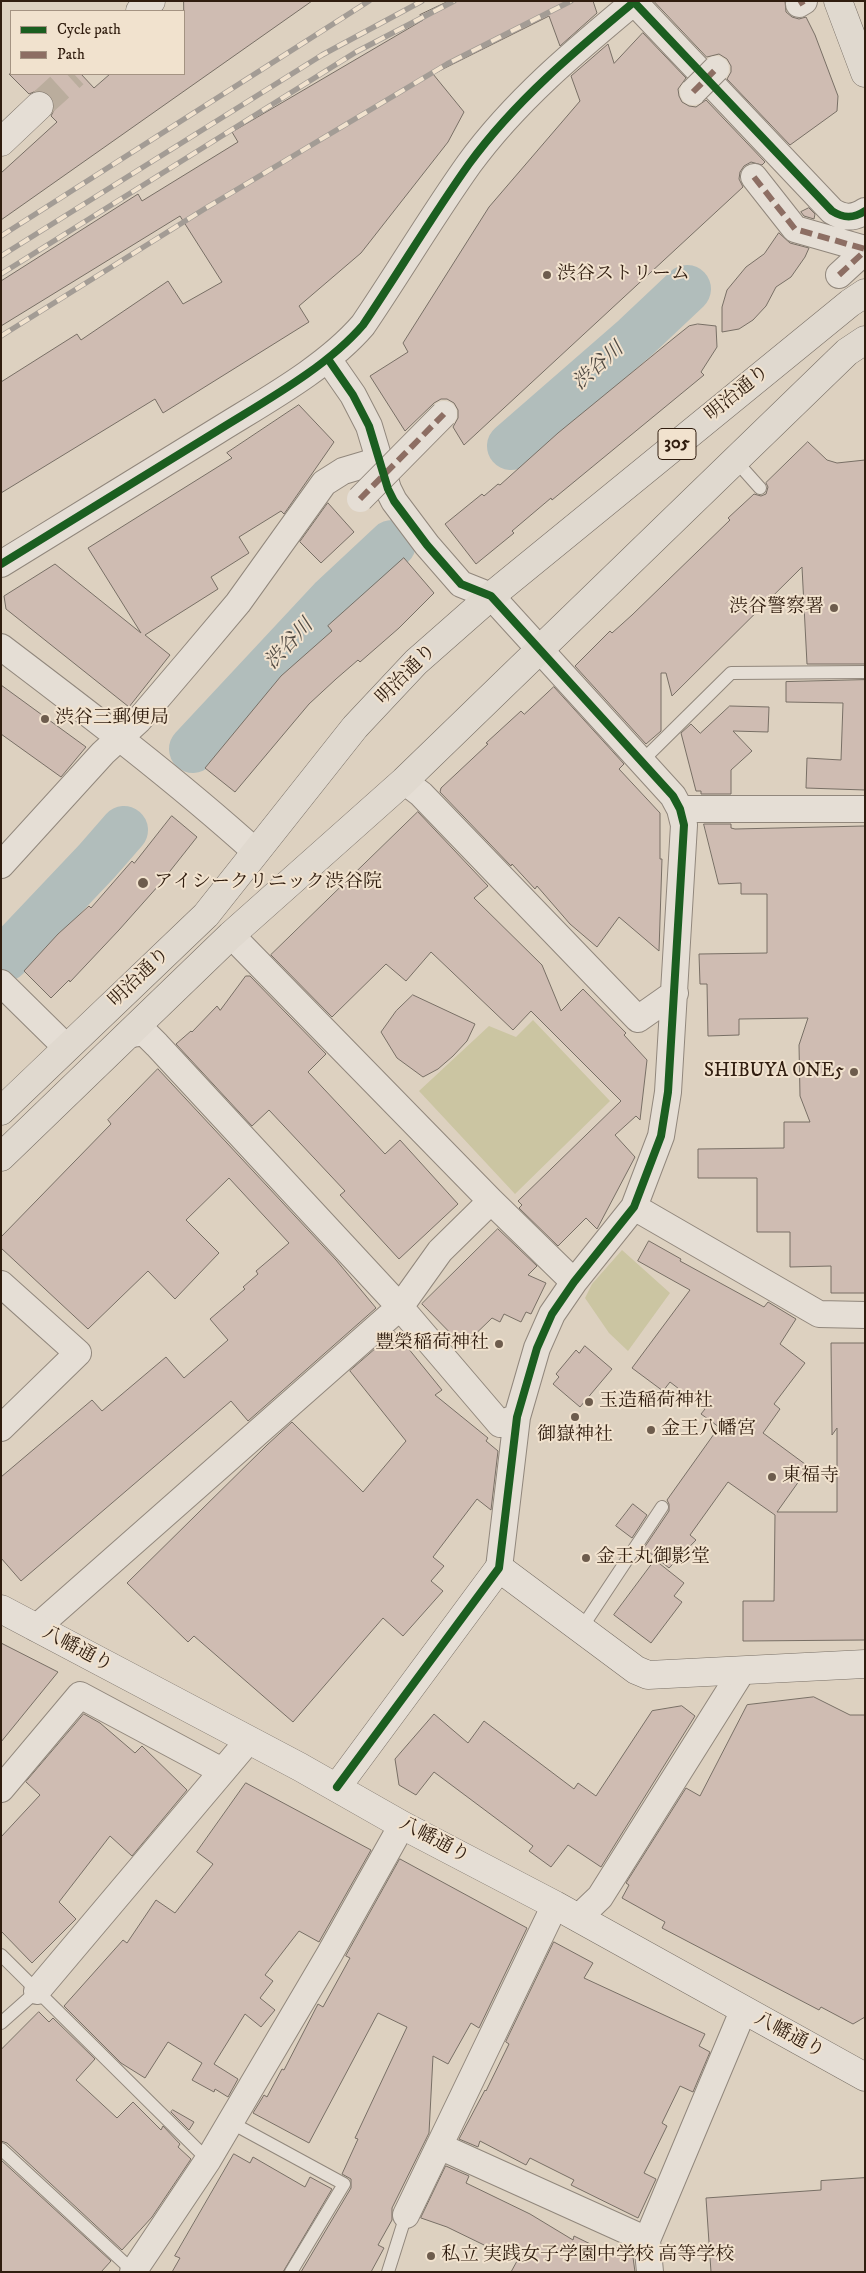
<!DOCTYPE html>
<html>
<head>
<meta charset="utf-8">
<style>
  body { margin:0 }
  #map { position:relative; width:866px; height:2273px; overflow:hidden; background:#ddd1c0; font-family:"IM FELL DW Pica",serif }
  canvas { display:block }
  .frame { position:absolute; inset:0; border:2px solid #301d0f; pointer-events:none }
  .legend { position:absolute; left:10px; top:10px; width:175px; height:65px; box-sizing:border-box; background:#f1e2ce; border:1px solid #a49382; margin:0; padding:6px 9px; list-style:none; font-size:15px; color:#301d0f }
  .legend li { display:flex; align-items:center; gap:10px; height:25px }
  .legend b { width:25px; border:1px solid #a49382 }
</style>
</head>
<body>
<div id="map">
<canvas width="866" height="2273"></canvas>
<div class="frame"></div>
<ul class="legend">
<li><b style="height:6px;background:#1b5e20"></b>Cycle path</li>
<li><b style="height:6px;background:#8d6e63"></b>Path</li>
</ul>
</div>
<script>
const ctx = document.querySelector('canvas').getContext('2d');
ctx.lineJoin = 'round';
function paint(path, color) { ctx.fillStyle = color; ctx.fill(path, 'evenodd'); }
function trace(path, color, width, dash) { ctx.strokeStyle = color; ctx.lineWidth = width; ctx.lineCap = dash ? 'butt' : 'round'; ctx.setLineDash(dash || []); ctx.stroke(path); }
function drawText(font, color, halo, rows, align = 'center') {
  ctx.font = font + ' "IM FELL DW Pica","Noto Serif JP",serif'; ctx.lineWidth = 4; ctx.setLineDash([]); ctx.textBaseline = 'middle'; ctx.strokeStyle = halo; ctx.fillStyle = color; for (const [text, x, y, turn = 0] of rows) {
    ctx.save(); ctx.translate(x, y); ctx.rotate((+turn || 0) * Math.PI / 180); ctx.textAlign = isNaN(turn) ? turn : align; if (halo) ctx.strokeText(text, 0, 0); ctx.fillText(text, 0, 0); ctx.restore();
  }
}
paint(new Path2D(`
  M533,1020L610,1101L515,1194L419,1091L489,1026L516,1037Z
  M622,1250L670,1293L628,1351L609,1333L585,1298L592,1284Z`), '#cbc5a2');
trace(new Path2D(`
  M511,446L635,338L687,289
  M193,749L332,600L392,544
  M6,957L97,861L124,830`), '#b1bdbb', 48);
const building = new Path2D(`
  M184,1H312L1,220V173L57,122L51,116L54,110V103L50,95L43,91H36L29,94L9,74H81L94,88L110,74H184Z
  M449,1H593L597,13L560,46L549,16L433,74L464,112L448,142L361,253L299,306L309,322L163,413L155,399L1,493V382L77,334L81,340L168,281L183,304L222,282L180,216L1,326V281L138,194L142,201L238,142L232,132L423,20L420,15Z
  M654,1H785L786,12L792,17L799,19L806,17L815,35L838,96L837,111L790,145L727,79L731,72V66L727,59L719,54L707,57Z
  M643,33L686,78L678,89L679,96L682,102L689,106L696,107L706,100L765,162L762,165L751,162L744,166L740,172L739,179L743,187L464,445L453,427L458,418V410L454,403L447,399H441L434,403L405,431L370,376L408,352L403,343L489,207L580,101L571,76L608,44L614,63Z
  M809,208L815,214L814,219L804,216L801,212Z
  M779,233L790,243L809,248L805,257L791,277L776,287L766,306L753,320L739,329L722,332V307L727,290L746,267L764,254Z
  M698,324L716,326L717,347L701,372L704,375L552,500L551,498L512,531L514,533L476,564L445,524L482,494L484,496L498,484L500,485L558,433L674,338L689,326Z
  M299,405L334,442L284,514L281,511L239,537L249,553L211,577L218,589L145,635L170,655L129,707L6,609L4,596L55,564L141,633L88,548L232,458L227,453Z
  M808,442L827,460L837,463L865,460V664H807L802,567L672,696L666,673H661V731L646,744L575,666L610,631L612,633L632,615L730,520L728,518L754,494L761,496L766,494L768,487L766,483Z
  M328,503L354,532L321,563L300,542Z
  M404,558L434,593L399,628L360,662L358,660L336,679L309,704L235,792L205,768L281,676L332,631L328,626Z
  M865,680V790L806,788L807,758L841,760L843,703L786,702V682Z
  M1,685L86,747L61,777L1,734Z
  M554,687L624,764L619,769L660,813V859H662L659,951L619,917L597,947L570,924L537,886L535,889L512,864L511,866L440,792L441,788L488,744L486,743L521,711L524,714Z
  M730,706L769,707L768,732L733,731L752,751L731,770V794H701V791H696L681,733L691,724L700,733Z
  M418,812L488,886L474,898L542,965L561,1011L583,989L626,1033L624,1035L647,1060L640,1120L636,1116L615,1135L635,1157L597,1229L586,1218L558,1246L519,1208L522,1205L518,1201L621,1101L531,1011L513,1030L431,952L406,981L386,964L332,1017L271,955Z
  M172,816L197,837L159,885L119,930L70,982L69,980L51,998L24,971L58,934L89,906L91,908L132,861L134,863Z
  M704,824H731V828L735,829L865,826V1293H831V1266L790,1267V1232H757V1178H698V1149L784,1148V1122H810L800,1096L799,1045L808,1018L739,1019V1035L708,1036L707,984H700L699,954L767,953V894H741V883L719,884Z
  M246,976H250L326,1054L308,1072L385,1154L400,1140L458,1204L399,1259L340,1195L345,1191L269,1110L252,1126L176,1044L191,1031L192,1032L217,1006L220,1010Z
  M413,995L475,1024L467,1041L453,1056L438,1069L423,1077L397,1058L381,1032L396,1011Z
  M158,1069L336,1260L376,1308L248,1421L231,1401L21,1581L1,1558V1477L92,1400L102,1411L166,1357L184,1378L228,1340L210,1319L245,1289L243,1287L258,1274L256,1271L289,1243L229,1178L186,1220L219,1253L175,1299L148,1271L88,1329L1,1248V1237L111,1124L108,1120Z
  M498,1229L537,1266L528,1275L546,1283L531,1314L526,1312L521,1322L504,1314L500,1322L492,1318L463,1346L422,1304Z
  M649,1241L681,1259L680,1261L764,1307L768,1302L796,1319L780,1344L805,1363L774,1404L780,1409L763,1433L809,1467L777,1512H837V1428L832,1435L831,1343H865V1640L743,1641V1601H774L775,1515L728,1482L690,1535L696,1540L669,1568L644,1548L669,1511V1504L667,1500L719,1427L701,1414L705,1409L670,1382L663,1391L632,1368L690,1290L638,1261Z
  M395,1332L442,1390L435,1395L488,1438L486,1441L498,1451L491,1510L477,1499L433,1557L444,1566L431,1581L443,1591L403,1636L383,1618L293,1722L194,1636L188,1642L127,1583L267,1445L292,1422L363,1492L406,1441L350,1371Z
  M585,1346L612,1369L580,1407L553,1384L559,1377L556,1374L576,1350L579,1353Z
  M633,1504L647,1515L632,1538L616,1526Z
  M655,1560L684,1583L674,1596L682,1602L651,1643L614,1615Z
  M1,1643L58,1672L1,1742Z
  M814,1697L850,1715H865V2017L853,2024L821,2007L819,2010L662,1928L665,1922L622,1898L629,1885L626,1883L686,1788L700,1796L747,1705Z
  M682,1706L695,1716L601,1867L568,1845L551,1867L529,1851L533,1846L434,1772L416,1795L399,1785L395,1759L434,1714L468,1743L484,1721L574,1789L578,1783L596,1796L652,1711Z
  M84,1714L100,1723L135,1753L142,1746L187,1790L132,1856L110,1836L59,1902L76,1919L32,1963L1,1931V1837L40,1795L26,1782Z
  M246,1783L371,1850L319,1942L299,1931L265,1975L273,1981L260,1998L275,2010L261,2027L245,2014L214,2064L238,2079L228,2097L215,2089L214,2092L192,2080L202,2063L168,2042L145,2078L121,2063L64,2006L123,1940L127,1943L156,1900L175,1913L213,1864L197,1852Z
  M400,1859L527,1928L479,2028L471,2023L448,2064L433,2056L429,2133L392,2208V2220L378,2245L384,2248L371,2272H301L351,2188V2179L342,2174L358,2139L355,2138L407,2027L378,2013L309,2143L253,2113L264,2095L267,2097L282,2069L284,2070L318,2004L323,2007L350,1958L346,1956Z
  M554,1942L593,1963L584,1978L705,2034L699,2046L710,2052L693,2092L680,2086L662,2123L667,2126L644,2173L656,2179L638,2218L571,2185L574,2180L530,2158L526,2165L480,2141L478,2147L459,2139L485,2090L486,2091L509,2044L506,2042Z
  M39,2012L49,2022L53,2018L95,2059L76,2080L117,2118L133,2102L161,2130L163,2126L180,2144L178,2147L191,2159L152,2217L122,2250L7,2143L1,2141V2050Z
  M173,2110L194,2122L189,2130L171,2112Z
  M234,2154L250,2163L253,2157L305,2187L310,2177L332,2189L283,2272H172L180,2258L175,2256Z
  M1,2160L111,2261L101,2272H1Z
  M446,2166L469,2176L466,2183L530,2214L573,2240L574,2236L613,2255L619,2244L632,2250L635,2272H511L517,2261L447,2227L421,2218Z
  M865,2178V2272H711L706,2198L821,2190V2181Z`);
paint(building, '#cfbcb2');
trace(building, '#786f65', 1);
trace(new Path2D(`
  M39,106L74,74`), '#baad9d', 28, [28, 14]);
const lane = new Path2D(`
  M735,460L760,488
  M649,768V754L731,673L865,672
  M581,1629L662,1507
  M1,1955L208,2160
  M1,2023L37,1991
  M230,2122L344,2184L291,2272
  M1,2149L133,2271
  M388,2272L406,2215`);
const street = new Path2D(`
  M799,4L804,1
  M754,177L795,229L865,249
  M839,275L865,251
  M328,359L353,395L369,426L388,489L394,501L427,545L461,584L491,596L673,796L680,809L684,825L668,1092L661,1136L634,1207L574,1282L552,1314L537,1348L517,1417L499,1568
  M1,564C73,520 145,475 217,431C265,401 326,368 363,325C399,272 432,216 469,164C515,101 575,51 634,2L832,211C843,218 853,219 865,211
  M1,647C88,713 175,779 256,852
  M404,781L421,794L638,1019L675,993
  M680,809H865
  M1,865L103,753L138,721L190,660L238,603L324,483L343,471L380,460
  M231,935L491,1201L574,1282
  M1,983L67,1048
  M127,1035L144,1032L157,1045L400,1307L500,1424L517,1417
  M634,1207L819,1314L865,1315
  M1,1284L78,1353L1,1428
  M36,1628L400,1307L440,1251L491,1201
  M1,1789L80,1695L222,1771
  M578,1918L600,1897L742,1671
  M37,1991L248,1741
  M439,2146L647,2240
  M406,2215L555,1905
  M133,2272L208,2160L329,1955L402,1825
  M650,2272L647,2240L743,2011`);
const secondary = new Path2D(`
  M140,11L151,1
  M1,142L39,106
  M1,1609L300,1767L402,1825L555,1905L865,2077
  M337,1787L499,1568L636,1670L648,1675L865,1664`);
const primary = new Path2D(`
  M1,1111L206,915L355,727L416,662L491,596L850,303L865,293
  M1,1157L231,935L404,781L847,352L865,340`);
const highway = new Path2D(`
  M838,1L865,73`);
trace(lane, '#91877c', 14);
trace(street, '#91877c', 28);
trace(secondary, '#786f65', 29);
trace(primary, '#786f65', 29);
trace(highway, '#786f65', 29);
trace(lane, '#e5ded5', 12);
trace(street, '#e5ded5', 26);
trace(secondary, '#e5ded5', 28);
trace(primary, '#e0d9cf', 28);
trace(highway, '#e0d9cf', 28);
const rail = new Path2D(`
  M1,236L369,1
  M1,256L322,55L422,1
  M1,274L356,52L454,1
  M1,336L206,208L447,64L571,1`);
trace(rail, '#a39c95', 5.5);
trace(rail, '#f1e2ce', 4, [11]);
const streetBridge = new Path2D(`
  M693,92L716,69
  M360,499L444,414`);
trace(streetBridge, '#91877c', 28, []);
trace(streetBridge, '#e5ded5', 26);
trace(new Path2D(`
  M799,4L804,1
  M693,92L716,69
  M754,177L795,229L865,249
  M839,275L865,251
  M360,499L444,414`), '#8d6e63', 6, [12, 6]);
trace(new Path2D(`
  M328,359L353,395L369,426L388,489L394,501L427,545L461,584L491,596L673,796L680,809L684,825L668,1092L661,1136L634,1207L574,1282L552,1314L537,1348L517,1417L499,1568L337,1787
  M1,564C73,520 145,475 217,431C265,401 326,368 363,325C399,272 432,216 469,164C515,101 575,51 634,2L832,211C843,218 853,219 865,211`), '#1b5e20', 8);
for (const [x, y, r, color] of [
  [547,275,5,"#6d5c4d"],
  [834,608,5,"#6d5c4d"],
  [45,719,5,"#6d5c4d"],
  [143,883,6,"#6d5c4d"],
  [854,1072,5,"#6d5c4d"],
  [499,1344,5,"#6d5c4d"],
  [589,1402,5,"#6d5c4d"],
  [575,1417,5,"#6d5c4d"],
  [651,1430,5,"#6d5c4d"],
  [772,1477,5,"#6d5c4d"],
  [586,1558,5,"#6d5c4d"],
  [431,2256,5,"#6d5c4d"]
]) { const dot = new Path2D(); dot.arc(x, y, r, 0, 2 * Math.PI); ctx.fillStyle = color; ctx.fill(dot); trace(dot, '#f1e2ce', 2); }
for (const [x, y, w] of [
  [677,444,38]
]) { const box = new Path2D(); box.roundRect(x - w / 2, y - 15.5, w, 31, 4); ctx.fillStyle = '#f1e2ce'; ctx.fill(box); trace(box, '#301d0f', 1); }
drawText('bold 18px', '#301d0f', null, [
  ["305",677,444]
]);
drawText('19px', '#301d0f', '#f1e2ce', [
  ["渋谷ストリーム",557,275],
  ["渋谷警察署",824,608,"right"],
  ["渋谷三郵便局",55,719],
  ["アイシークリニック渋谷院",154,883],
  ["SHIBUYA ONE5",844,1072,"right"],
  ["豐榮稲荷神社",489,1344,"right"],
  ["玉造稲荷神社",599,1402],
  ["金王八幡宮",661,1430],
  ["御嶽神社",575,1436,"center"],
  ["東福寺",782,1477],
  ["金王丸御影堂",596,1558],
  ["私立 実践女子学園中学校 高等学校",441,2256]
], 'left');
drawText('19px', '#301d0f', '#f1e2ce', [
  ["明治通り",738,394,-39],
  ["明治通り",407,675,-45],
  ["明治通り",140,978,-44],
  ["八幡通り",77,1650,28],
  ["八幡通り",434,1841,28],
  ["八幡通り",789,2036,28]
]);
drawText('italic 20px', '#514a42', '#f1e2ce', [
  ["渋谷川",599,367,-42],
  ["渋谷川",290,645,-47]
]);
</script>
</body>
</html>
